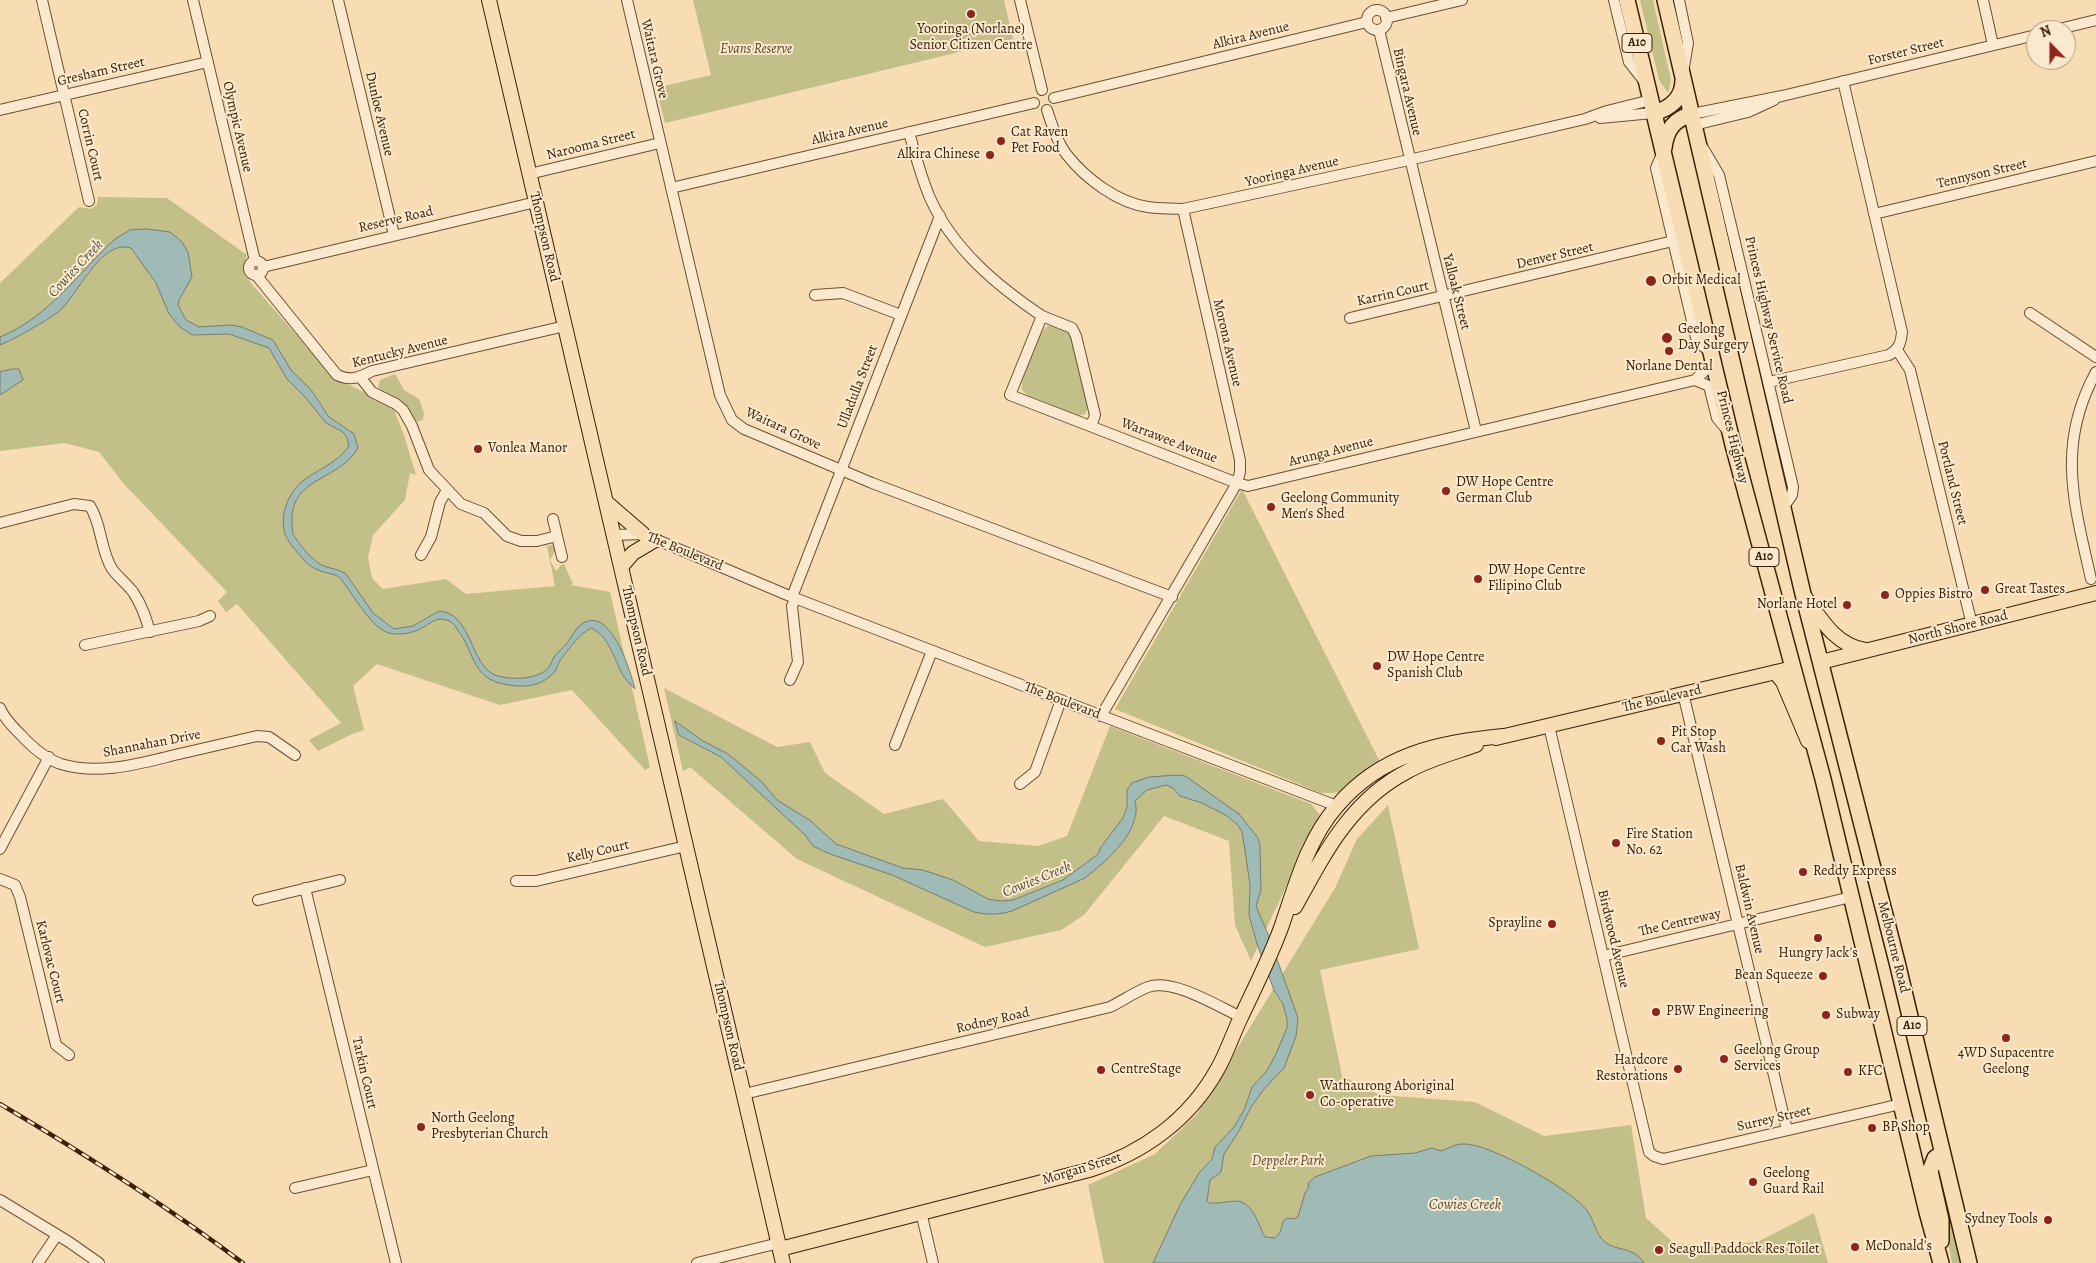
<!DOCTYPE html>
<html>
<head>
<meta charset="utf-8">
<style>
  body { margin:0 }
  #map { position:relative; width:2096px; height:1263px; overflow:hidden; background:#f8ddb4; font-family:Alegreya,serif }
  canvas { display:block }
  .north { position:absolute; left:2026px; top:20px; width:50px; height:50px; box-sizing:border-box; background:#fae9ce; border:1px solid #ad997e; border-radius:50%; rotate:338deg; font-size:14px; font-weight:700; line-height:20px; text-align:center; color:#392207 }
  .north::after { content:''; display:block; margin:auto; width:18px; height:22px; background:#8f2418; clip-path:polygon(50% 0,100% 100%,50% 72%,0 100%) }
</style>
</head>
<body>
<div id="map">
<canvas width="2096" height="1263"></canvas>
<div class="north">N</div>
</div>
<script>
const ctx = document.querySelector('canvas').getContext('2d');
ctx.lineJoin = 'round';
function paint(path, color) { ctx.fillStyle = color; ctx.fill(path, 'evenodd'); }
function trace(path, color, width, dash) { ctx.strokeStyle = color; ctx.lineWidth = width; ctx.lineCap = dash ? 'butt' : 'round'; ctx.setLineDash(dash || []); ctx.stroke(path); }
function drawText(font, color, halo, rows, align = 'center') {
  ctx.font = font + ' Alegreya,serif'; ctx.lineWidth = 4; ctx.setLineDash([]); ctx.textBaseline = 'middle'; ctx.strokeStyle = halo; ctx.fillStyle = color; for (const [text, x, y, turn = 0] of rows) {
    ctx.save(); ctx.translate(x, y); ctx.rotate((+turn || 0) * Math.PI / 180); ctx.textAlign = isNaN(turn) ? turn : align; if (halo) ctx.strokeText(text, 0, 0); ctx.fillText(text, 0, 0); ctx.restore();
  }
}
paint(new Path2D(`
  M693,0H1004L1013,39L665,123L656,88L711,75Z
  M1640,0H1653L1671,80L1668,93L1659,80Z
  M98,197L167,198L247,255L243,269L245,276L334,378L392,405L404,435L416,475L410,473L405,500L373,535L368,557L372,578L383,589L446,579L466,594L555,586L547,546L553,545L556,549L550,560L556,571L561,565L564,564L573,584L570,585L610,592L650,767L645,770L572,690L500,705L377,664L353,686L364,730L352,734L318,751L309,740L341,723L237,604L226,612L218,601L227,592L124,484L99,452L65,443L0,451V283L79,207L91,209L97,205Z
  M1048,326C1057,325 1068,330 1073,339L1089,407L1085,414L1079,416L1027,395L1022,390C1020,377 1036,332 1048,326Z
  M395,374L404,390L419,399L424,413L423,420L417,422L401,400L386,394L381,391L378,386L380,380Z
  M1242,489L1380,762L1345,791L1333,793H1321L1115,709Z
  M664,688L777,747L810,742L825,773L884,814L943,799L979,841L1038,846L1067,836L1110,726L1311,804L1320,815L1251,961L1235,925L1229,841L1164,816L1084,915L1061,930L985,947L797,859L690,767L683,771Z
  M1388,805L1419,949L1320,970L1342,1076L1380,1095L1475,1102L1544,1136L1631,1125L1646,1218L1674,1243L1716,1247L1759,1241L1814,1213L1828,1263H1104L1088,1185L1155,1154L1197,1114L1335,888L1357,839Z
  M1938,1166L1962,1263H1952L1935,1181Z`), '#c2bf89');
const water = new Path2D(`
  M147,229L170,232L182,242L188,252L192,277L179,300L178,305L186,320L199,327L231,325L242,327L273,340L291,370L312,391L328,416L354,434L358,448C336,485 283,475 293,534C300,545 309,557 320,564C328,569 338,568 346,574L373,613L394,629L413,626L439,611C472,613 470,665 495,675C509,680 534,680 546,670C550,667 552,661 554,657C558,651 564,648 567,643C571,638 574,632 578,627C609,599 630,670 635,689C631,685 627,681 624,677C615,662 609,635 591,628C580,634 569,648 562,658C558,662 558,667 555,671C551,677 540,684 533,685C521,687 511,686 499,683C472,675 474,652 459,632C456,627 454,623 449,621C436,615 429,625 418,630C409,634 398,635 389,633C369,627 352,591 339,577C336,574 316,572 308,564C301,557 289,544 285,534C279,515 289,491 304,480C319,469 338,462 349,446L347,438L343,432L326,423L305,397L287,379L269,348L229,334L192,335L180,327L169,314L156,283L131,248C100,238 77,298 57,313C44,322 15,339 0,345V337C49,317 78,273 115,239L130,230Z
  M13,369H19L23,380L0,395V372Z
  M675,721L703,741L728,754L762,782L777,800L811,821L836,844L903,868L923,870L953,880L988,899L1001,901L1013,900L1063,880L1098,854L1101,847L1123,818L1127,807V790L1132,783L1149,777L1177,775L1185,776L1191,780L1239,814L1258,838L1260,845L1261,890L1256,906L1268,934L1298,1018L1296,1036L1284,1068L1264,1089L1251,1107L1239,1131L1224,1154L1221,1172L1210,1180L1207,1201L1209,1203C1219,1204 1228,1201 1237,1201C1254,1203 1258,1225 1265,1237L1275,1238L1280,1233L1283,1221L1287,1218L1294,1219L1298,1217L1305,1193L1309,1187L1308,1183L1315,1177L1371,1156L1415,1153L1432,1148L1441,1151C1448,1149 1454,1144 1462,1144C1488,1142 1565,1187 1583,1206C1593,1215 1594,1230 1602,1239C1614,1253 1631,1244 1644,1263H1153L1180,1205L1199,1173L1212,1159L1215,1147L1234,1127L1244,1110L1252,1087L1266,1072L1275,1056L1287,1028V1019L1283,1004L1274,990L1257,944L1249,915L1250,885L1246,857L1242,832L1238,825L1227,816L1202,803L1180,796L1173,788L1166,785L1147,790L1135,801C1136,806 1137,812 1135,817C1130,841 1104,863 1085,878L1012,911C998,915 987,915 974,912L892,875L830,854L813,846L805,835L721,757L679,735Z`);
paint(water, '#a0bab6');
trace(water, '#777d70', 1);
const minor = new Path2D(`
  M42,0L89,201
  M193,0L255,261
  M338,0L394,235
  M627,0L720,395L732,420L744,429L872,483L1172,597
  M1020,0L1042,90
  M1614,0L1629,62L1644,81
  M1679,0L1688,43L1684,67
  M1983,0L1993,45
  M1367 20a10 10 0 1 1 20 0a10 10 0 1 1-20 0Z
  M1386,18L1462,0
  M1379,30L1476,431
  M2055,30L2096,20
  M1054,98L1367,22
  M0,110L208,62
  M1047,110C1052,125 1057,142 1067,155C1086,179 1118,203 1148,207C1159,209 1171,208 1183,209L1409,160L1585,119L1607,111L1651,100
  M1692,114L1782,96L2036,35
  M1600,118L1653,113
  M1694,125L1748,112L1774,100
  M909,132C915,154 921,177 930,198C953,249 996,285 1042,316
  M1703,148L1719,175L1793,487L1792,495L1783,508
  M1663,152L1656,168L1697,342L1711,352
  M529,174L660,143
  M671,188L1034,103
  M1874,214L2096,161
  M249 268a7 7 0 1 1 14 0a7 7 0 1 1-14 0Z
  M263,267L536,202
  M257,276L337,375C350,381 359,378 372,371L565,326
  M815,295L843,293L901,315
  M2030,313L2096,357
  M1350,318L1673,241
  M1897,350L1910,370L1972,625
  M360,377L372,392L396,404L403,410L412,426L429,470L461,504L484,513L507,536L521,541H537L557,536
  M1695,380L1709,386L1717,418L1727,430
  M1769,382L1889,355C1899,349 1901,343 1902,332L1843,81
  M1091,426L1095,415L1076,336L1072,328L1042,316L1010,395L1237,483L1248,486L1695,380L1713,363
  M553,519L562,557
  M0,523L74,504L90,506C102,525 100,549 112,569C118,577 127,584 133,592C142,605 146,618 150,632
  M614,535L643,534L792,597L1337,806
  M421,555L431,537L440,502L447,490
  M2091,579C2074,503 2056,445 2096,372
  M792,597L940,216
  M85,645L199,621L210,616
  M790,680L798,662L792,606L796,598
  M1683,693L1787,1130
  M0,708C4,718 13,727 21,735C32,747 46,759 61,764C100,776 141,763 179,754C205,748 231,742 257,736L269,737L295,755
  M1101,716L1237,483L1240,472V460L1183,209
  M1549,726L1649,1152L1654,1156L1663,1159L1901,1104
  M895,745L932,651
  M1020,784L1035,772L1061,700
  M0,849L49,757
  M0,879L15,885L20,897L56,1045L69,1055
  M516,881H536L686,846
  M305,888L396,1263
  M258,900L340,880
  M1603,956L1851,897
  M744,1094L1110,1007C1122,1001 1135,992 1148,987C1173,978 1217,1006 1241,1017
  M295,1188L373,1170
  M0,1200L69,1242L99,1263
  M921,1212L933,1263
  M38,1263L57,1235
  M697,1263L779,1243`);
const major = new Path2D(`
  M489,0L783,1263
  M606,502L643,534
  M621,567L633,553L655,540
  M1805,597C1821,619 1835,645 1865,650
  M1821,662L2096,593
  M1775,672L1783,682L1808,741
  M1496,738L1793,668
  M1295,907C1324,854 1351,800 1408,771C1429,759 1453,753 1476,745
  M780,1249L1089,1170C1143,1153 1189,1120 1217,1070C1227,1053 1233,1033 1242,1015C1256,985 1271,956 1282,925C1296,884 1308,839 1337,806C1381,754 1439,742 1503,736`);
const highway = new Path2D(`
  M1627,0L1733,445L1823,779L1927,1212L1941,1263
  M1665,0L1803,594L1897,962L1969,1263
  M1653,113C1670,109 1683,98 1683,80
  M1664,148C1666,130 1674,119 1692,114
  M1941,1241V1220L1930,1171L1935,1158L1942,1153`);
trace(minor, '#695132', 12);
trace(major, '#392207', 16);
trace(highway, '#392207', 18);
trace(minor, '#fae9ce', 10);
trace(major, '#f8ddb4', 14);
trace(highway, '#f8ddb4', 15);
const rail = new Path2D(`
  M0,1104C83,1153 165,1205 243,1263`);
trace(rail, '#392207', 4.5);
trace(rail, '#fae9ce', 2.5, [8]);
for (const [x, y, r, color] of [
  [971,14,5,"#8f2418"],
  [1001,141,5,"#8f2418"],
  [990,155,5,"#8f2418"],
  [1651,281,6,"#8f2418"],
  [1667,338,6,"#8f2418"],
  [1669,351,5,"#8f2418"],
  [478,449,5,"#8f2418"],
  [1446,491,5,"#8f2418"],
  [1271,507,5,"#8f2418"],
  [1478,579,5,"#8f2418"],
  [1985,590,5,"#8f2418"],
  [1885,595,5,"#8f2418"],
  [1847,605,5,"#8f2418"],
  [1377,666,5,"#8f2418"],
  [1661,741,5,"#8f2418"],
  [1616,843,5,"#8f2418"],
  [1803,872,5,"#8f2418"],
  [1552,924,5,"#8f2418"],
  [1818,938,5,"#8f2418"],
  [1823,976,5,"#8f2418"],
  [1656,1012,5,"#8f2418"],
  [1826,1015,5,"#8f2418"],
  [2006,1038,5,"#8f2418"],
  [1724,1059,5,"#8f2418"],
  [1678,1069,5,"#8f2418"],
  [1101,1070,5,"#8f2418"],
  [1848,1072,5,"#8f2418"],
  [1310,1095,5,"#8f2418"],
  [421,1127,5,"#8f2418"],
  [1872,1128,5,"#8f2418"],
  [1753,1182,5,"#8f2418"],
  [2048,1220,5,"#8f2418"],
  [1855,1247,5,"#8f2418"],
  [1659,1250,5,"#8f2418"]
]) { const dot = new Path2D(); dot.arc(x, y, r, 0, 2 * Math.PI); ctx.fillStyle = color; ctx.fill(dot); trace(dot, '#fae9ce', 2); }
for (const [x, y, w] of [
  [1637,43,30],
  [1764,557,30],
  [1912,1026,30]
]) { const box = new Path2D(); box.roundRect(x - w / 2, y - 9.5, w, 19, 4); ctx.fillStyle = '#fae9ce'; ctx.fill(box); trace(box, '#392207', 1); }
drawText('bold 12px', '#392207', null, [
  ["A10",1637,43],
  ["A10",1764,557],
  ["A10",1912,1026]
]);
drawText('14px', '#392207', '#fae9ce', [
  ["Yooringa (Norlane)",971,30,"center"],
  ["Senior Citizen Centre",971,46,"center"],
  ["Cat Raven",1011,133],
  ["Pet Food",1011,149],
  ["Alkira Chinese",980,155,"right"],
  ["Orbit Medical",1662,281],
  ["Geelong",1678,330],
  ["Day Surgery",1678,346],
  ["Norlane Dental",1669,367,"center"],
  ["Vonlea Manor",488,449],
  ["DW Hope Centre",1456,483],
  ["German Club",1456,499],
  ["Geelong Community",1281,499],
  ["Men's Shed",1281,515],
  ["DW Hope Centre",1488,571],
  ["Filipino Club",1488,587],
  ["Great Tastes",1995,590],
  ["Oppies Bistro",1895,595],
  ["Norlane Hotel",1837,605,"right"],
  ["DW Hope Centre",1387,658],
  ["Spanish Club",1387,674],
  ["Pit Stop",1671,733],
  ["Car Wash",1671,749],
  ["Fire Station",1626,835],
  ["No. 62",1626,851],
  ["Reddy Express",1813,872],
  ["Sprayline",1542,924,"right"],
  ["Hungry Jack's",1818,954,"center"],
  ["Bean Squeeze",1813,976,"right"],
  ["PBW Engineering",1666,1012],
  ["Subway",1836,1015],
  ["Geelong Group",1734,1051],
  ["Services",1734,1067],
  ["4WD Supacentre",2006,1054,"center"],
  ["Geelong",2006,1070,"center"],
  ["Hardcore",1668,1061,"right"],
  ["Restorations",1668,1077,"right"],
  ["CentreStage",1111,1070],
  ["KFC",1858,1072],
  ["Wathaurong Aboriginal",1320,1087],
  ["Co-operative",1320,1103],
  ["North Geelong",431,1119],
  ["Presbyterian Church",431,1135],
  ["BP Shop",1882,1128],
  ["Geelong",1763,1174],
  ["Guard Rail",1763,1190],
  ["Sydney Tools",2038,1220,"right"],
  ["McDonald's",1865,1247],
  ["Seagull Paddock Res Toilet",1669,1250]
], 'left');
drawText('14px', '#392207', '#fae9ce', [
  ["Alkira Avenue",1251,36,-14],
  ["Forster Street",1906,52,-14],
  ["Waitara Grove",654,59,77],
  ["Gresham Street",101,72,-13],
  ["Bingara Avenue",1407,92,77],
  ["Dunloe Avenue",379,114,77],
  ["Olympic Avenue",237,127,77],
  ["Alkira Avenue",850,132,-13],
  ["Corrin Court",90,145,77],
  ["Narooma Street",591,145,-14],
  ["Yooringa Avenue",1292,172,-13],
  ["Tennyson Street",1982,174,-13],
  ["Reserve Road",396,220,-13],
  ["Thompson Road",544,237,77],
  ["Denver Street",1555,256,-13],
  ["Yalloak Street",1456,292,76],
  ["Karrin Court",1393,294,-13],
  ["Princes Highway Service Road",1768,320,77],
  ["Morona Avenue",1227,343,77],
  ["Kentucky Avenue",400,352,-14],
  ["Ulladulla Street",858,387,-69],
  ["Waitara Grove",783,429,25],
  ["Princes Highway",1732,437,76],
  ["Warrawee Avenue",1169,441,21],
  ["Arunga Avenue",1331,452,-14],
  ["Portland Street",1952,483,76],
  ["The Boulevard",685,552,22],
  ["North Shore Road",1958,628,-14],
  ["Thompson Road",636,631,77],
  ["The Boulevard",1662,699,-13],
  ["The Boulevard",1062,701,21],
  ["Shannahan Drive",152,744,-11],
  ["Kelly Court",598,852,-13],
  ["Baldwin Avenue",1749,909,77],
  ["The Centreway",1680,923,-13],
  ["Birdwood Avenue",1613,939,77],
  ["Melbourne Road",1893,947,76],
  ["Karlovac Court",50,962,76],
  ["Rodney Road",993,1021,-13],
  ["Thompson Road",728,1026,77],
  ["Tarkin Court",364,1073,77],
  ["Surrey Street",1774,1119,-13],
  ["Morgan Street",1082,1169,-17]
]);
drawText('italic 14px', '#5b4928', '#fae9ce', [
  ["Evans Reserve",756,50],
  ["Deppeler Park",1288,1162]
]);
drawText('italic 15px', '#58503c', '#fae9ce', [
  ["Cowies Creek",76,269,-47],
  ["Cowies Creek",1037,880,-22],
  ["Cowies Creek",1465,1205]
]);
</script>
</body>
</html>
